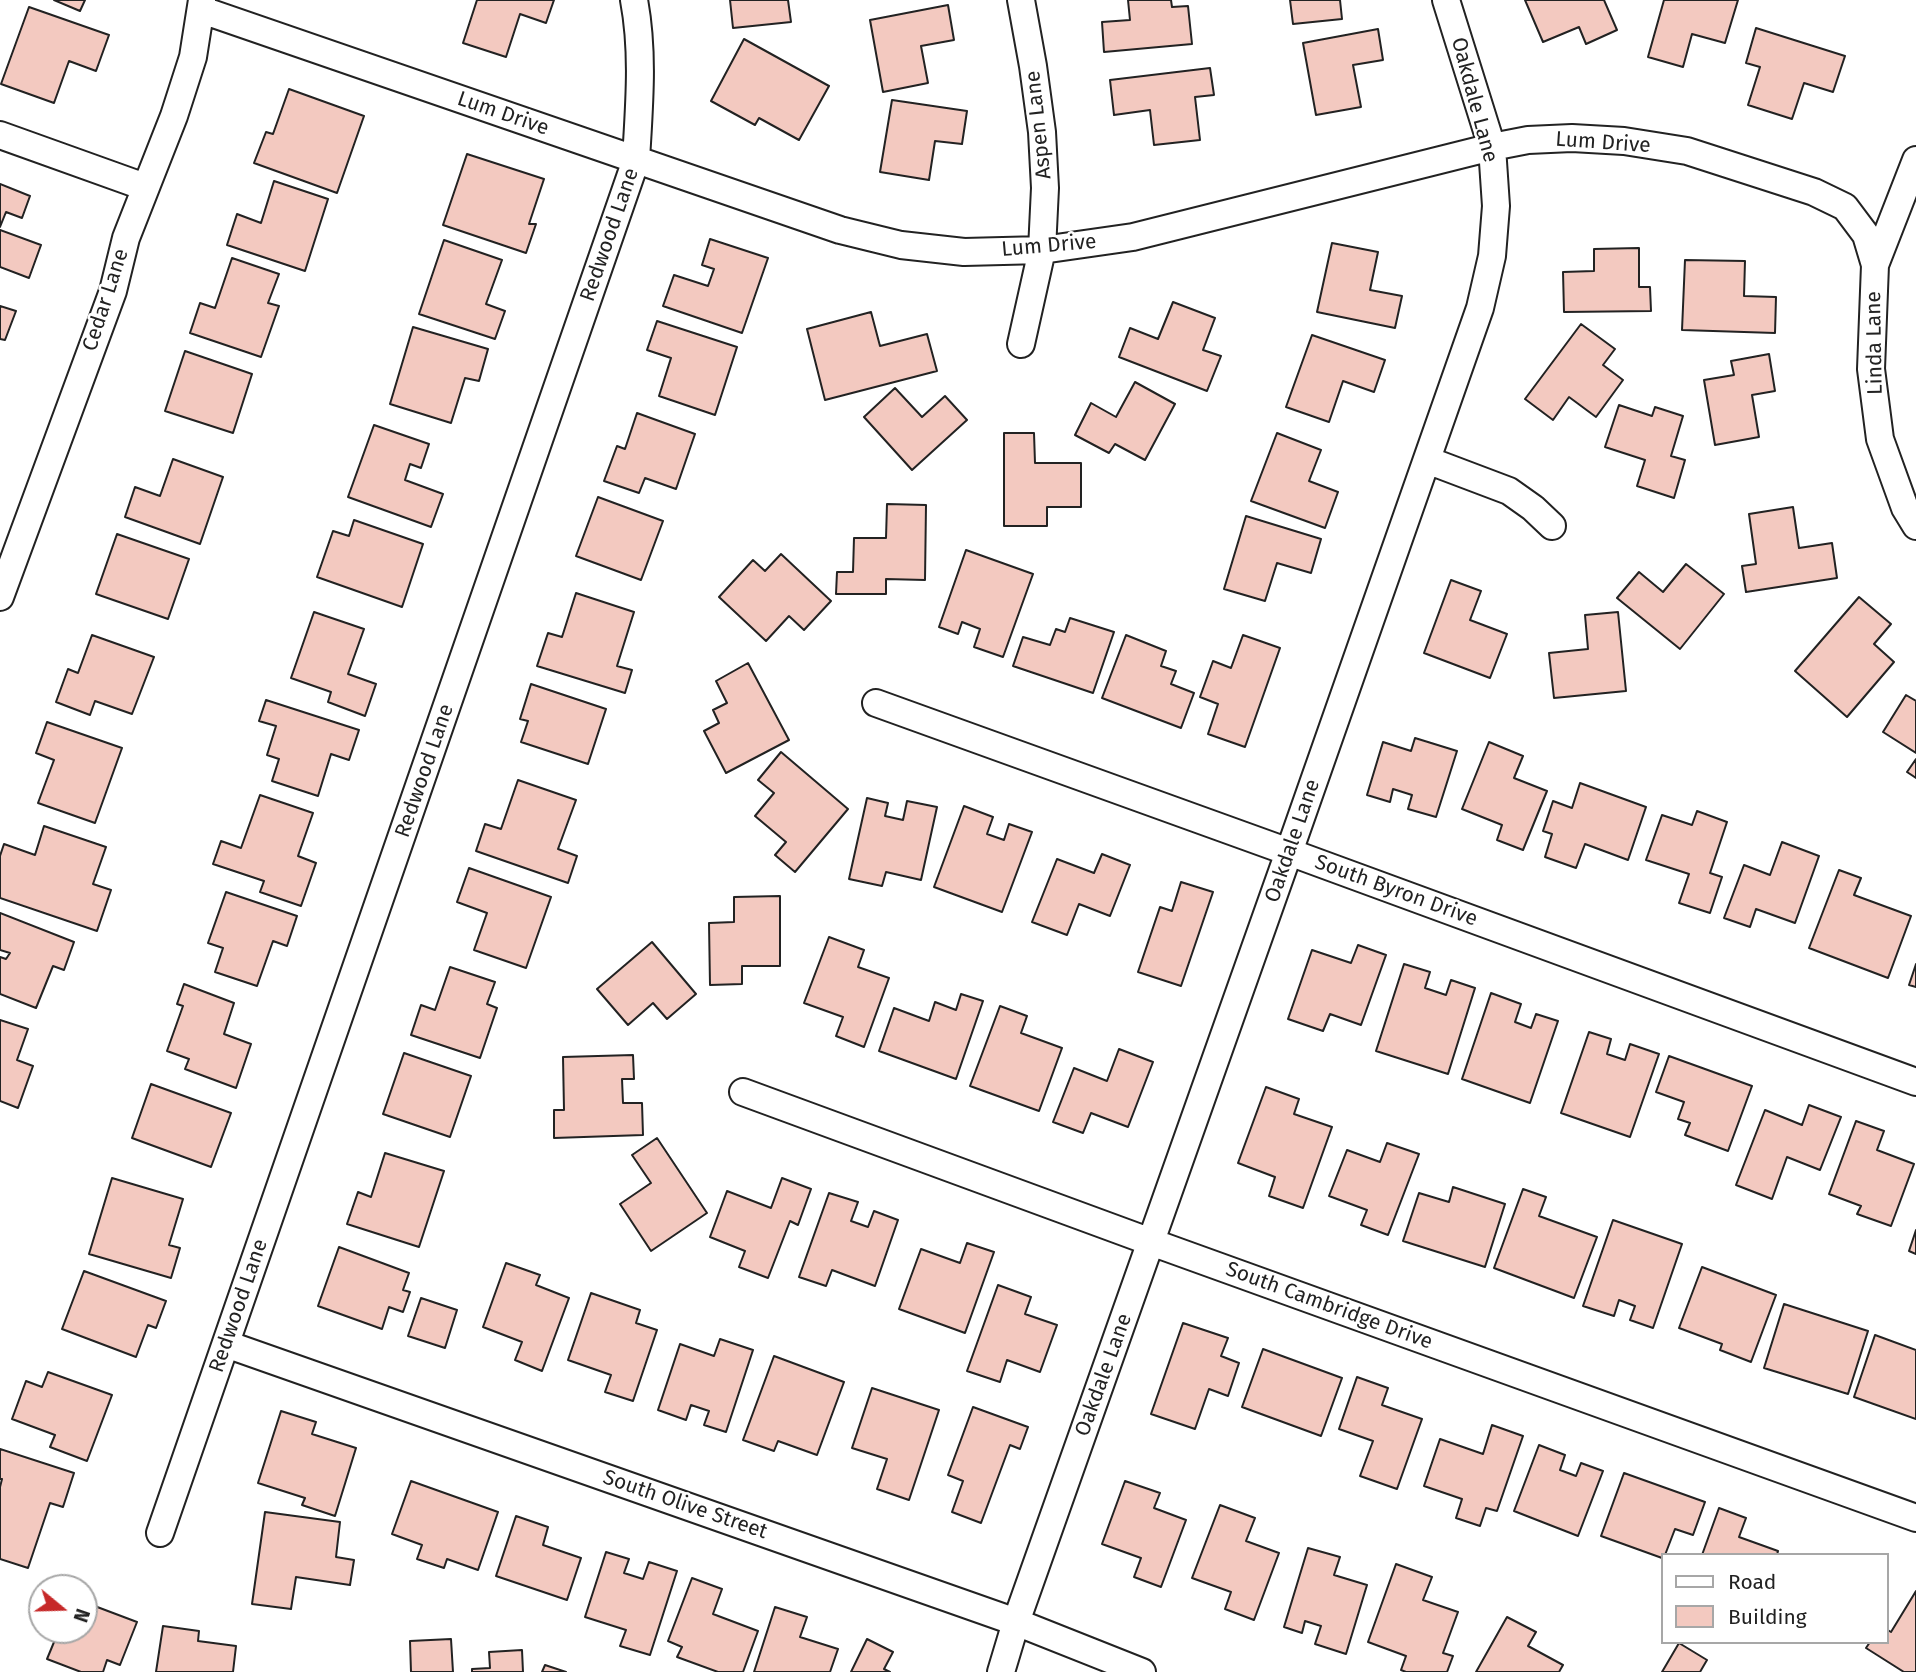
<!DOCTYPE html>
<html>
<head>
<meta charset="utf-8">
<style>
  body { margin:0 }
  #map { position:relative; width:1916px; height:1672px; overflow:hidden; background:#fff; font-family:"Fira Sans",sans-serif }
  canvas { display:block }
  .legend { position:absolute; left:1661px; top:1553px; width:228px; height:91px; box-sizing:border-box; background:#fff; border:2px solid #a7a7a7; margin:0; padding:9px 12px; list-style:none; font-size:21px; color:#222 }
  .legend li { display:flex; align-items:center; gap:14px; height:35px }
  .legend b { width:35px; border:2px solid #a7a7a7 }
  .north { position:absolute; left:28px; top:1574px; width:70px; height:70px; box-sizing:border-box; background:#fff; border:2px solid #a7a7a7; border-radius:50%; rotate:109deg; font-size:19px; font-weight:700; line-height:28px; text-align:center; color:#222 }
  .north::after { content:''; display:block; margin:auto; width:24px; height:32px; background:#c62828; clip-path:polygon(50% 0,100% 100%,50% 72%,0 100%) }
</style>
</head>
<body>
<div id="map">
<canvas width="1916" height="1672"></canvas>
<ul class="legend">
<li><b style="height:9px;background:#fff"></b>Road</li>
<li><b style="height:19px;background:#f3c9c0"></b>Building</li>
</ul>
<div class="north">N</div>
</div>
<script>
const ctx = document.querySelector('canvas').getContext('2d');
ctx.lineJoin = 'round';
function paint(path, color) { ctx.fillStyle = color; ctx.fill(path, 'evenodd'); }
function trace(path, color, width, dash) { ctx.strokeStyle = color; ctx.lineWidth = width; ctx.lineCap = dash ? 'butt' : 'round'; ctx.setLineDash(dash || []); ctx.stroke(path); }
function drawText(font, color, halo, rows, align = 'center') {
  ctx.font = font + ' "Fira Sans",sans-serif'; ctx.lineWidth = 5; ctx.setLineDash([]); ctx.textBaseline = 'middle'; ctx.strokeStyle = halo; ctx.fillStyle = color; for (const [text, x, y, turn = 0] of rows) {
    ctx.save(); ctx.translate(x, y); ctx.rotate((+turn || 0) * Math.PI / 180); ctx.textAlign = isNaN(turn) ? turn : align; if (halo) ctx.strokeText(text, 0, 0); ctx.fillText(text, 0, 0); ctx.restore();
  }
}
const building = new Path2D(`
  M54,0H85L80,11Z
  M477,0H554L546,23L520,14L506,57L463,43Z
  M730,0H788L791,22L733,28Z
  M1128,0H1171L1172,7L1188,6L1192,44L1104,52L1102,22L1130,20Z
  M1290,0H1340L1342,19L1293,24Z
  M1525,0H1604L1617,30L1586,44L1579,27L1543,42Z
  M1664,0H1738L1725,43L1692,34L1683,67L1648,57Z
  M948,5L954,40L921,46L928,83L883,92L870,20Z
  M29,7L109,35L96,71L69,61L54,103L1,84Z
  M1756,28L1845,56L1833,92L1804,83L1792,119L1748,105L1760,67L1746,63Z
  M1378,29L1383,60L1353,65L1361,107L1316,115L1303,43Z
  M744,39L829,86L799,140L759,118L755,125L711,101Z
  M1210,68L1214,95L1195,97L1200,140L1154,145L1150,110L1114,115L1110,80Z
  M289,89L364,116L337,193L254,163L266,132L273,134Z
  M892,100L967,111L962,144L935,141L929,180L880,172Z
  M467,154L544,179L529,224H536L526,253L443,225Z
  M274,181L328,199L305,271L227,245L237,214L261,223Z
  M0,184L30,196L22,218L6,212L0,227Z
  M0,230L41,245L29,278L0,267Z
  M710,239L768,258L742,333L663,306L674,275L708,286L714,269L702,265Z
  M444,240L502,260L486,304L505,311L495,339L419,314Z
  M1332,243L1378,252L1370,290L1402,296L1395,328L1317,312Z
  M1639,248V287H1650L1651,311L1564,312L1563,272L1594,271V249Z
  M232,258L279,274L268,303L279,306L261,357L190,333L200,303L215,308Z
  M1685,260L1745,261L1744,296L1776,297L1775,333L1682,330Z
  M1173,302L1215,318L1203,350L1221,356L1207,391L1119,357L1130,328L1158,339Z
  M0,306L16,311L5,340L0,339Z
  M871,312L880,346L927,334L937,371L825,400L807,329Z
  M657,321L737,347L715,415L659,396L671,358L647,350Z
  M1581,324L1615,349L1603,365L1623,380L1596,417L1569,397L1553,420L1525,399Z
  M413,327L488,349L479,381L465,378L451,423L390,404Z
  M1312,335L1385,360L1374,392L1343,381L1329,422L1286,407Z
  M185,351L252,374L233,433L165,411Z
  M1769,354L1775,391L1752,395L1759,437L1715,445L1704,380L1734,375L1731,361Z
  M1135,382L1175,404L1145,460L1115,444L1109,453L1075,435L1091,403L1116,417Z
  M895,388L922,417L945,396L967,420L912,470L864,417Z
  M1619,405L1652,416L1655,407L1683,416L1671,456L1685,460L1674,498L1637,486L1645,460L1605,447Z
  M637,413L695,434L676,489L645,478L639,493L604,481L617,446L625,449Z
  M374,425L429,444L421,468L410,464L405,480L443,494L431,527L348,497Z
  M1004,433H1034L1035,463H1081V507H1047V526H1004Z
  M1277,433L1321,450L1309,481L1338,492L1325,528L1251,501Z
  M173,459L223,477L200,544L125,517L135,487L160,496Z
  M598,497L663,521L641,580L576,556Z
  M887,504L926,505L925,580L886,579V594H836L837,572H853L854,538H886Z
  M1793,507L1799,548L1832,543L1837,578L1746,592L1742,566L1756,564L1749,514Z
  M1246,516L1321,539L1311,573L1277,563L1265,601L1224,589Z
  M354,520L423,544L402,607L317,577L333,531L349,536Z
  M117,534L189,559L168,619L96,594Z
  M966,550L1033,574L1003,657L974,647L980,629L962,622L958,634L939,627Z
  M781,554L831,601L804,630L789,616L766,641L719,597L753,560L765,571Z
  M1686,564L1724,594L1680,649L1617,598L1639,572L1663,592Z
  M1451,580L1481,591L1470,620L1507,634L1490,678L1424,653Z
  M576,593L634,612L617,666L632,670L625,693L537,666L548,633L562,637Z
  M1859,597L1891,624L1874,644L1894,662L1847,717L1795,671Z
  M314,612L364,629L348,674L376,684L365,716L328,702L331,692L291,678Z
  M1618,612L1626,691L1554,698L1549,653L1588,649L1585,615Z
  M1070,618L1114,632L1093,693L1013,666L1023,637L1050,645L1056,629L1065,632Z
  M92,635L154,657L132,714L95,701L90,715L56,702L68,669L78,673Z
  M1126,635L1166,651L1161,666L1176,671L1171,684L1194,693L1181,728L1102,698Z
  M1243,635L1280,648L1245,747L1208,734L1218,704L1200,697L1213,661L1231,668Z
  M748,663L789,740L726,773L704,731L719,723L713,710L727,703L716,681Z
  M531,684L606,709L588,764L521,742L528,721L520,719Z
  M1906,695L1916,701V753L1883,732Z
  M266,700L359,730L349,760L331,754L318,796L272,781L279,759L267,755L276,726L259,721Z
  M47,722L122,748L95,823L38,803L54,760L36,753Z
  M1415,738L1457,751L1436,817L1408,809L1412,795L1393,789L1390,802L1367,795L1383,742L1411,751Z
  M1489,742L1523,756L1514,778L1547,791L1523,850L1497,840L1502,825L1462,809Z
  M781,752L848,809L795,872L775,855L786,842L755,816L774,793L758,780Z
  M1916,759V778L1907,772Z
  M518,780L576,800L558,849L577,856L568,883L476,851L485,824L501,829Z
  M1580,783L1646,807L1628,860L1585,844L1576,868L1545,857L1552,834L1543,831L1553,801L1572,808Z
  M260,795L313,813L298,856L316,863L301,906L260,892L264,881L213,864L221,841L241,848Z
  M867,798L888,803L885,816L903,820L907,801L937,807L921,880L886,872L882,886L849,879Z
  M964,806L993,817L987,834L1004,840L1009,824L1032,832L1002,912L934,887Z
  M1697,811L1727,822L1710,873L1722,877L1710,913L1679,903L1689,874L1646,860L1662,815L1692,825Z
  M44,826L106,847L93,884L111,890L97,931L0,898V856L4,844L35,855Z
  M1782,842L1819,856L1795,923L1756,909L1750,927L1724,918L1744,865L1770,875Z
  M1102,854L1130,865L1110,916L1079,904L1067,935L1032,922L1057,859L1094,873Z
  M469,868L551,897L526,968L474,950L487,913L457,902Z
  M1839,870L1861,878L1854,895L1911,916L1888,978L1809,948Z
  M1181,882L1213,892L1181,986L1138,972L1160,907L1172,911Z
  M226,892L297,916L287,946L273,941L257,986L215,972L223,948L208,943Z
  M780,896V966H742V984L710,985L709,923L734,922V897Z
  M0,913L74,942L64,970L53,966L36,1008L0,994V957L6,959L10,953L0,950Z
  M829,937L864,950L858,967L889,978L864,1047L836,1036L843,1017L804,1003Z
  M652,942L696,994L667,1019L653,1003L628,1025L597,989Z
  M1358,945L1386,955L1361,1025L1330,1014L1323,1031L1288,1019L1312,950L1351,963Z
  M1404,964L1430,972L1425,988L1446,995L1451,980L1475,988L1448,1074L1376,1051Z
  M1916,964V987L1909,985Z
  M450,967L495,982L487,1004L497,1008L480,1058L411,1035L421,1005L435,1010Z
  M184,984L234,1003L224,1034L251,1044L236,1088L185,1069L189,1059L167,1051L183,1006L177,1004Z
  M1491,993L1521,1004L1515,1022L1531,1028L1536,1014L1558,1021L1530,1103L1462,1079Z
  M961,994L983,1001L956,1079L879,1051L894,1008L929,1021L935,1002L956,1010Z
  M1000,1006L1027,1016L1021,1033L1062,1048L1039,1111L970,1086Z
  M0,1020L28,1029L17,1060L33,1066L18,1108L0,1101Z
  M1589,1032L1611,1039L1607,1054L1625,1060L1630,1044L1659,1054L1630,1137L1561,1113Z
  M1119,1049L1153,1062L1128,1127L1091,1113L1083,1133L1053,1122L1074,1068L1107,1081Z
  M404,1053L471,1076L450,1137L383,1114Z
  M633,1055L634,1079H622L623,1103H642L643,1135L554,1138V1110H564L563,1057Z
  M1669,1056L1752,1086L1728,1151L1685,1135L1690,1123L1678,1119L1684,1102L1656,1092Z
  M151,1084L231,1113L211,1167L132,1138Z
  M1266,1087L1299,1099L1294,1114L1332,1127L1303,1208L1269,1196L1275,1177L1238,1163Z
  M1809,1105L1841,1117L1820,1170L1787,1157L1772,1199L1736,1185L1765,1110L1802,1125Z
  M1856,1121L1884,1131L1877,1150L1914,1164L1891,1226L1857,1214L1861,1206L1829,1194Z
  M657,1138L707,1213L651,1251L620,1204L651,1183L632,1155Z
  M1387,1143L1419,1154L1388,1235L1361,1225L1367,1210L1329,1196L1347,1150L1380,1162Z
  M385,1153L444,1171L419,1247L347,1224L358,1192L371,1197Z
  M112,1178L183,1199L169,1245L180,1248L171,1278L89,1254Z
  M782,1178L811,1189L798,1225L790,1221L768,1278L739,1267L745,1251L710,1237L727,1191L771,1208Z
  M1453,1187L1505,1204L1485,1267L1403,1241L1419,1193L1449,1202Z
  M1523,1189L1546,1197L1539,1216L1597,1237L1574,1298L1494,1268Z
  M829,1193L858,1202L851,1221L868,1227L874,1211L898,1220L875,1286L832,1270L826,1286L799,1277Z
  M1613,1220L1682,1244L1653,1328L1630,1320L1635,1306L1619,1300L1614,1316L1583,1306Z
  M1916,1230V1254L1909,1251Z
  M967,1243L994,1252L965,1333L899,1309L921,1249L960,1263Z
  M339,1247L409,1273L403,1290L410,1292L403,1312L389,1307L382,1329L318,1306Z
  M506,1263L540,1275L536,1285L569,1298L542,1371L515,1360L522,1342L483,1327Z
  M1702,1267L1776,1295L1751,1362L1720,1350L1722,1344L1679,1328Z
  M84,1271L166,1301L156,1328L148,1325L136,1357L62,1329Z
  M998,1285L1031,1297L1025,1314L1057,1325L1040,1372L1007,1360L1000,1382L967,1371Z
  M591,1293L640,1310L636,1323L657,1330L633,1401L605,1392L611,1375L568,1360Z
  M421,1298L457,1310L445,1348L408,1336Z
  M1784,1304L1868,1331L1848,1394L1764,1368Z
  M1183,1323L1228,1338L1221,1356L1239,1363L1228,1396L1209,1389L1195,1429L1151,1414Z
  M1875,1335L1916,1350V1419L1854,1397Z
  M720,1339L753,1350L726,1432L704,1425L709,1411L691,1405L686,1420L658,1410L680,1344L714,1356Z
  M1263,1349L1342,1378L1321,1436L1242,1407Z
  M774,1356L844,1382L817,1455L778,1441L774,1451L743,1440Z
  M48,1372L112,1395L87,1461L50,1447L55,1435L12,1419L26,1381L42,1387Z
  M1357,1377L1388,1388L1382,1405L1422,1419L1397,1489L1360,1476L1373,1441L1339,1429Z
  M872,1388L939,1410L909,1500L877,1489L887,1459L852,1448Z
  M973,1407L1028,1427L1020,1449L1010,1445L981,1523L952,1512L963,1481L948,1475Z
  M281,1411L316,1422L312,1434L356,1448L335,1516L302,1505L305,1498L258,1483Z
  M1492,1425L1523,1436L1497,1511L1486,1508L1480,1526L1456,1518L1462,1499L1424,1486L1440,1439L1483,1454Z
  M1539,1445L1565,1455L1560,1470L1576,1476L1581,1463L1603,1471L1578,1536L1514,1511Z
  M0,1449L74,1473L63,1507L50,1503L28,1568L0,1559V1487L2,1479H0Z
  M1624,1473L1705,1502L1693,1535L1675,1529L1665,1555H1662V1558L1601,1536Z
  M411,1481L498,1512L478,1570L447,1559L444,1568L417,1559L422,1545L392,1534Z
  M1125,1481L1160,1493L1154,1508L1186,1520L1161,1587L1134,1577L1141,1558L1102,1544Z
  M1220,1505L1255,1518L1246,1541L1279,1553L1254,1620L1225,1609L1231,1592L1192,1578Z
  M1719,1508L1746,1518L1739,1537L1778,1551L1777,1555H1702Z
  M265,1512L340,1522L336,1557L354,1560L350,1585L296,1577L291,1609L252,1604Z
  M516,1516L548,1527L543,1545L581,1558L567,1600L496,1576Z
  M1308,1548L1340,1557L1334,1575L1367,1585L1346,1654L1315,1644L1321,1626L1305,1621L1302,1633L1284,1627Z
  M606,1552L629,1559L624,1573L643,1579L649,1562L677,1571L650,1655L620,1646L626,1630L585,1617Z
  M1396,1564L1432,1577L1423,1600L1458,1612L1443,1653L1453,1656L1447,1672H1406L1401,1670L1406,1656L1368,1642Z
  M692,1578L722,1589L713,1614L758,1631L743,1672H718L677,1657L682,1647L668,1641Z
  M1916,1591V1672H1904L1866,1648L1870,1642H1886V1629L1891,1632Z
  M84,1602L137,1622L120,1665L107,1660L103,1672H81L47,1659L59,1630H84Z
  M775,1607L807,1617L800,1637L838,1649L830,1672H754Z
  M1507,1617L1536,1632L1528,1646L1563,1665L1559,1672H1476Z
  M163,1626L199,1631L198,1641L236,1646L233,1672H156Z
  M451,1639L453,1672H411L410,1641Z
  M867,1639L893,1652L884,1669L890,1672H851Z
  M1679,1643L1707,1660L1700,1672H1662Z
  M522,1650L523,1672H472V1669L490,1668L489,1652Z
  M545,1665L566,1672H542Z`);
paint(building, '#f3c9c0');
trace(building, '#222', 2);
const minor = new Path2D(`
  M1021,0L1033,66L1042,132L1045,188L1042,250L1021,344
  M202,10L840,230L901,245L964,252L1042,250L1133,237L1492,147L1528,140L1572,138L1624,141L1687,151L1814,192L1845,207L1866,235L1875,265
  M0,135L145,187
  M1916,160L1875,265L1871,369L1880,439L1905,508L1916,526
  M1427,460L1509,491L1533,508L1552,526
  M0,597L113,291L126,238L174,116L193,57L202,0
  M876,703L1289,852L1916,1082
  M743,1092L1151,1242L1916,1518
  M226,1344L1016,1622L1142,1672
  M160,1533L636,160C639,107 644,53 634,0
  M1001,1672L1016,1622L1289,852L1480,308L1492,256L1496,206L1492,147L1446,0`);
trace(minor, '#222', 30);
trace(minor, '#fff', 26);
drawText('21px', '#222', '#fff', [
  ["Oakdale Lane",1474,100,75],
  ["Lum Drive",503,114,19],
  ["Aspen Lane",1039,125,-96],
  ["Lum Drive",1603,143,4],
  ["Redwood Lane",610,235,-71],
  ["Lum Drive",1049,246,-5],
  ["Cedar Lane",106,300,-72],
  ["Linda Lane",1875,343,-91],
  ["Redwood Lane",425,771,-71],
  ["Oakdale Lane",1293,841,-71],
  ["South Byron Drive",1396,891,20],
  ["Redwood Lane",239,1306,-71],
  ["South Cambridge Drive",1329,1306,20],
  ["Oakdale Lane",1104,1375,-70],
  ["South Olive Street",685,1505,19]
]);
</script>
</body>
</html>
